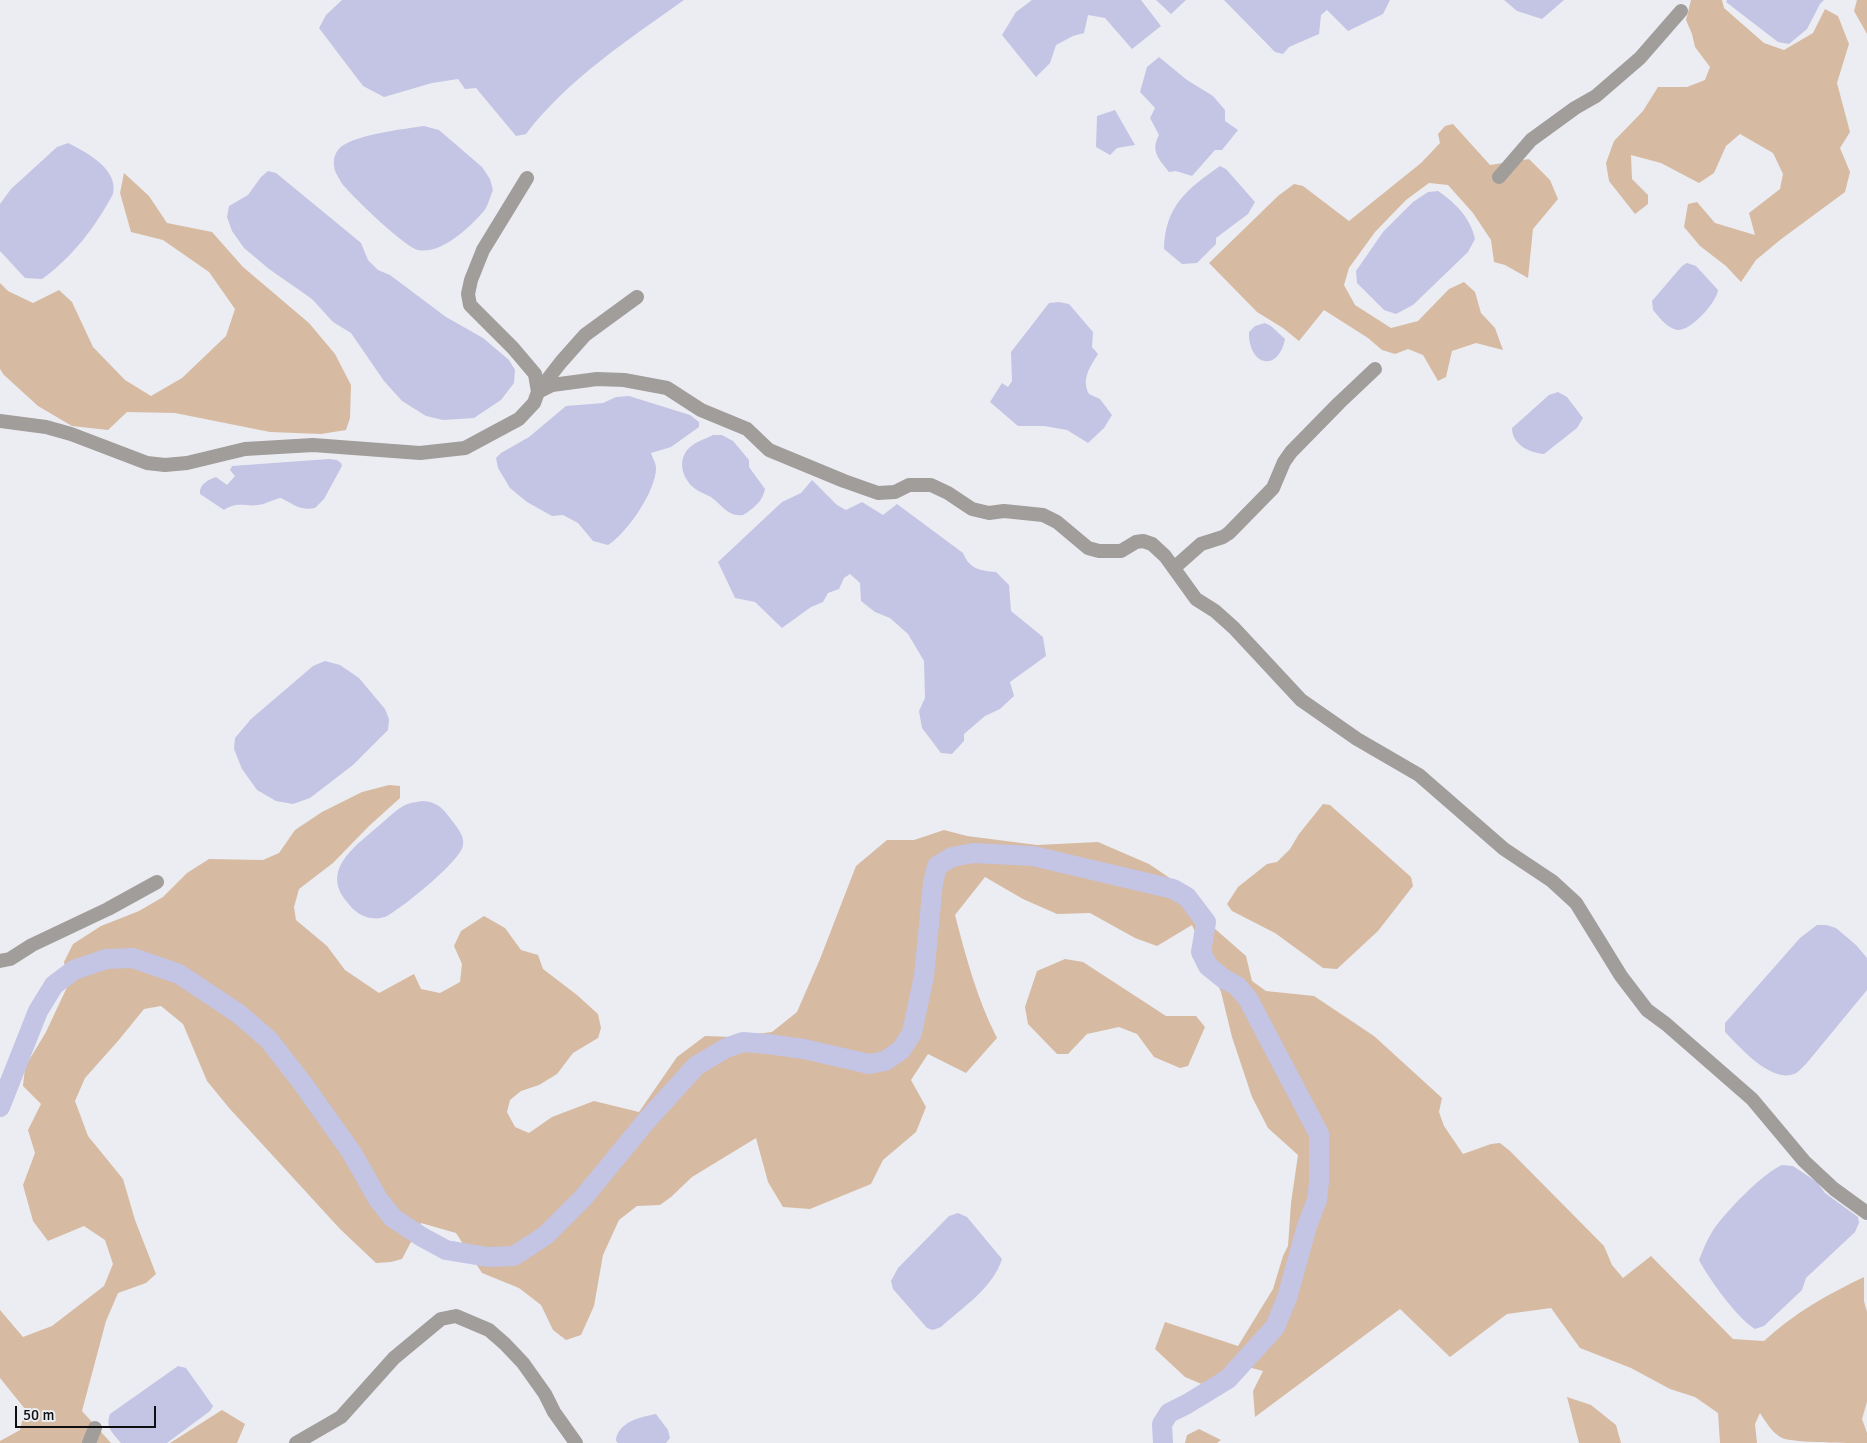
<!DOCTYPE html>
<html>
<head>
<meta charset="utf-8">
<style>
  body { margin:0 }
  #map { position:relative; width:1867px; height:1443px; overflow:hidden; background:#ecedf3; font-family:Signika,sans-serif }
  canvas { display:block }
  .scale { position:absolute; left:15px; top:1406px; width:141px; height:22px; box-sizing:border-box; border:2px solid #0f0f11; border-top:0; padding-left:6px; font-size:15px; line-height:18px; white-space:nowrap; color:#0f0f11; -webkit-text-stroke:4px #ecedf3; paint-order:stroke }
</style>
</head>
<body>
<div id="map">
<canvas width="1867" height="1443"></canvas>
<div class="scale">50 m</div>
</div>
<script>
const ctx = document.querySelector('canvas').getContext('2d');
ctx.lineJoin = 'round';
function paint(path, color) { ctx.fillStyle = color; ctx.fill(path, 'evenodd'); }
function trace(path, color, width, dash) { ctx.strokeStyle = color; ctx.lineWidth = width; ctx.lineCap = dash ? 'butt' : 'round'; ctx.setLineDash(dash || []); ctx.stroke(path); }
paint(new Path2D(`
  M1691,0H1722L1724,8L1764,43L1784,50L1813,33L1825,9L1838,16L1849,44L1837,83L1850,132L1840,148L1850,172L1845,192L1780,240L1756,260L1741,282L1726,266L1700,246L1684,227L1688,204L1697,202L1715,223L1755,235L1749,213L1780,189L1783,174L1773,153L1740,134L1726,146L1714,173L1699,183L1661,163L1631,155L1632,179L1648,195V204L1635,214L1609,181L1606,163L1614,141L1643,111L1658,87H1687L1705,80L1710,67L1695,47L1692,34L1686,20Z
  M1857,0H1867V34L1854,11Z
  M1453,124L1490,165L1529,159L1550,180L1558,199L1533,229L1528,278L1505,265L1494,262L1491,240L1473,213L1448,185L1429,183L1406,200L1375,232L1349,268L1344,285L1355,305L1391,328L1418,321L1449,289L1464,282L1475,292L1481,313L1495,328L1503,350L1476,343L1452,351L1446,377L1438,381L1423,355L1408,349L1395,354L1382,350L1368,338L1324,310L1299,341L1283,328L1257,312L1209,263L1278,196L1294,184L1303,186L1349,221L1421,163L1440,143L1438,134L1445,126Z
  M124,173L149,196L167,223L212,232L243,267L309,323L335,354L351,385L350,418L346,430L321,434L270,432L175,413L127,412L108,430L72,426L38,406L4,375L0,369V283L8,291L33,303L59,290L72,302L93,347L125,380L151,396L182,378L226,336L235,309L209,272L163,240L131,232L120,193Z
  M389,785L400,786V798L369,826L333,863L299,889L294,907L296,920L327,946L345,970L379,993L414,974L421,989L440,993L460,982L462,964L454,946L461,931L484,916L505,928L521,950L538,955L543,969L577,995L598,1014L601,1028L598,1038L573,1053L557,1074L539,1085L521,1091L510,1100L507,1112L515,1127L529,1133L552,1117L594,1101L639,1112L677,1057L705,1036L733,1037L772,1032L797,1012L820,959L856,866L887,840H914L944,830L967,836L1037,845L1098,842L1149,864L1198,897L1214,928L1246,956L1252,981L1266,991L1314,996L1374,1036L1442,1098L1439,1112L1444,1126L1463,1154L1491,1144L1500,1143L1510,1151L1604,1246L1612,1265L1623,1278L1651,1256L1733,1339L1764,1341C1793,1314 1828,1294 1864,1277V1301L1867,1312V1402L1862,1419L1867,1433V1443C1850,1443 1795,1443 1782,1438C1772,1433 1766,1422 1760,1413L1755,1424L1757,1443H1720L1718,1413L1695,1397L1670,1389L1631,1368L1580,1348L1551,1308L1507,1314L1450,1357L1400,1309L1255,1417L1253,1391L1263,1371L1233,1363L1204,1385L1185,1377L1155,1349L1165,1322L1238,1346L1273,1289L1283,1256L1288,1246L1291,1203L1298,1155L1268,1128L1252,1097L1232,1037L1221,992L1192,925L1157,946L1135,938L1090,913L1057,914L1023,899L985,877L955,915C966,957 977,999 997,1038L966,1073L928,1054L911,1080L926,1107L916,1132L883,1160L871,1184L810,1209L783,1207L768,1182L756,1138L692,1177L671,1197L660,1205L637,1206L619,1220L603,1255L594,1306L581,1335L566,1340L553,1330L541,1305L519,1288L482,1273L456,1233L421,1223L402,1259L391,1262L376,1263L340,1229L230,1109L207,1081L183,1024L161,1006L144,1009L118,1041L85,1078L75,1101L88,1136L123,1179L135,1220L156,1274L146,1283L118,1293L106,1321L82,1411L111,1443H0V1441L20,1430L25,1409L0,1378V1310L23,1337L52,1326L104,1286L113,1264L105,1240L84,1226L48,1241L33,1221L23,1185L35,1153L28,1130L41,1104L23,1086L25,1067L46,1032L68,985L64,962L73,944L101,926L139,911L163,897L187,873L209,859L263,860L279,853L295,830L322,812L362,792Z
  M1323,804L1330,805L1411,877L1413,886L1378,931L1337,969L1323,968L1275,933L1232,911L1227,904L1238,887L1267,864L1277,862L1290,849L1299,834Z
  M1065,959L1083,962L1166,1016H1196L1205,1027L1188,1066L1180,1068L1154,1057L1137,1034L1119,1027L1087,1034L1068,1054H1057L1028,1024L1025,1007L1037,971Z
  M1567,1397L1591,1405L1616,1425L1621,1443H1579Z
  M222,1410L245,1424L237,1443H170Z
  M1199,1429L1221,1440L1217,1443H1185L1187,1435Z`), '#d6baa2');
paint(new Path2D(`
  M342,0H684C628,40 568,79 526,134L516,136L476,88L465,89L458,79L432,83L384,97L363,86L319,28L326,15Z
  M1032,0H1141L1161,26L1132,49L1105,18L1088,15L1084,33L1073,36L1056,45L1050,63L1036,77L1002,35L1016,12Z
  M1156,0H1186L1171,14Z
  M1224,0H1390L1383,14L1348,31L1327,10L1321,15L1319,34L1289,47L1283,54L1275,52Z
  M1504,0H1564L1542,19L1517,11Z
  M1727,0H1824L1820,4L1807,29L1789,44L1778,42L1726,2Z
  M1159,57L1187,80L1213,96L1225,110V121L1238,130L1222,150H1215L1192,176L1176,171L1169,172C1159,159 1150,151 1159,135L1150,118L1155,108L1140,92L1147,67Z
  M1115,110L1135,145L1117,148L1110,155L1096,147L1097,116Z
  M424,126L439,130L482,167L490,179L493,190C490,197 488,206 484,211C470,227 441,255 418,250C405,247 356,200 346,188C342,185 340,180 337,175C333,168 332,158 338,150C349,135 405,129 424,126Z
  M68,143C86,152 119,169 113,194C96,226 72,258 42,279L25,278L0,251V204L11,189L57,147Z
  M1220,166L1226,169L1255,202L1248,214L1216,238V244L1197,263L1182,264L1164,249C1165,206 1187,189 1220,166Z
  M268,171L276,173L349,233L361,243L368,260L378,270L390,275L446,317L483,338L509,360L515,370L514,383L501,400L474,418L443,420L426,416L402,401L384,381L351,333L333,322L312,299L269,269L244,248L232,231L227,217L229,206L248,195L261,177Z
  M1438,191C1456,203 1471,219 1475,239L1468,252L1413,305L1396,314L1384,310L1357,283L1356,271L1383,232L1413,202L1428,192Z
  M1687,263L1696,266L1718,290C1717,302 1690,332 1677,330C1667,328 1659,317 1653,310L1652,301L1682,266Z
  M1059,302L1069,304L1093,332L1092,347L1098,354C1090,367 1081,379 1089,394L1100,399L1112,415L1104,428L1088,443L1067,430L1044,426H1018L990,402L1002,383L1008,387L1012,381L1011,352L1049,303Z
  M1265,323L1271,326L1285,339C1278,374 1248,365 1249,332L1255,326Z
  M1558,392L1567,397L1583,418L1577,428L1544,454C1529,453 1512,444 1512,428L1549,395Z
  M629,396L690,415L699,422V427L671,447L651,453C652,457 656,463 656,468C656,491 627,533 608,545L593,541L578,523L563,515L552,516L527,502L510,488L498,468L496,458L501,453L529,437L566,406L603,403L616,397Z
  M713,435H722L733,441L749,460V467L765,489C763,501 753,509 743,515C728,517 722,505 711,497C706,494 699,492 694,488C682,478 677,460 689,448C695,442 705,439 713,435Z
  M329,459L337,460L341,463L342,466L324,499L315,508C300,511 293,504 281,498C273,499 267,504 258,505C244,507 238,501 224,510L200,494C199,484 208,480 216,477L227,485L235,476L230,470L232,466Z
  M812,480L837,505L846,510L862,502L883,515L897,504L963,553C969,569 981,571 996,572L1009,585L1011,611L1043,637L1046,656L1010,682L1014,696L1000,709L985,716L964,734V741L952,754L941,753L922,728L919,711L925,698L924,661L908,634L890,618L875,612L861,601L860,583L850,574L844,578L839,589L828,593L823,602L811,607L782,628L755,602L735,598L718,562L782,502L801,493Z
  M325,661L340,665L359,678L385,709L389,719L388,730L353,765L310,798L293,804L276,801L257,790L242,769L234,749L235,738L251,719L313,666Z
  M423,801C436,802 442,807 450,818C455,825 465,835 463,845C462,860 402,908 387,916C383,918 376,919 372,918C361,917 354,911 347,902C321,871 353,848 375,829C383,823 399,806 408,804C413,802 418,802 423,801Z
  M1817,925H1826L1836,928L1856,945L1867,958V990L1806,1064C1802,1067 1798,1073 1794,1074C1770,1083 1739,1046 1725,1032V1023L1800,938Z
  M1782,1165L1793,1166L1817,1182L1825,1193L1858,1217L1859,1223L1855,1232L1806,1278L1802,1290L1764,1326L1755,1329C1737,1318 1709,1279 1699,1260C1703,1250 1707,1240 1712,1232C1723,1214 1764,1172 1782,1165Z
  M958,1213L967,1217L1002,1259C993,1288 963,1307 941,1327L933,1330L927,1328L893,1289L891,1281L898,1268L949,1216Z
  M178,1366L186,1368L213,1406L210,1411L167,1443H121C113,1433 105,1428 110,1414Z
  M656,1414L668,1430L670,1438L666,1443H618L616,1441C617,1422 641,1417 656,1414Z`), '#c4c4e5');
trace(new Path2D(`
  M0,1107L38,1011L54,985L74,970L106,959L133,958L179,974L239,1014L269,1040L303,1084L352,1153L378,1199L393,1218L422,1237L446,1250L488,1257L514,1256L546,1235L583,1198L647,1120L696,1066L726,1048L743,1042L767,1044L804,1049L869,1064L885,1061L901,1050L912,1033L924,976L933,883L937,866L952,857L973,853L1033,856L1173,889L1187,897L1206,922L1201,952L1208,966L1224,979L1237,986L1248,999L1319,1134V1182L1317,1200L1307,1226L1287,1298L1275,1327L1228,1379L1187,1404L1169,1413L1162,1424L1163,1443`), '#c4c4e5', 20);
trace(new Path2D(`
  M1499,177L1531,140L1575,108L1596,96L1640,58L1681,11
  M540,389L561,362L585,335L637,297
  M538,392L552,385L597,379L624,380L667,388L701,410L747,429L769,450L844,481L878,493L895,492L909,485H931L948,493L972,509L989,513L1004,511L1043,515L1057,522L1088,548L1099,551H1121L1136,542L1143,541L1152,544L1165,556L1196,599L1215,611L1234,628L1301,700L1357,739L1419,775L1504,849L1552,881L1576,903L1621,976L1647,1010L1666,1024L1752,1099L1804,1161L1834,1189L1867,1213
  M0,421L46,427L71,434L147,463L165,465L187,463L245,449L313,445L420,453L465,448L519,419L534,403L538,392L535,374L513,348L470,305L468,294L471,280L483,250L527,178
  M1174,568L1201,544L1223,537L1229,533L1273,488L1284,462L1291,452L1339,403L1375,369
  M0,961L10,959L32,945L108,909L157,882
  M89,1443L95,1428
  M296,1443L341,1417L394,1358L441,1319L456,1316L489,1330L505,1344L523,1363L545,1394L554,1412L576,1443`), '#a09d9b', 14);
</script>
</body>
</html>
